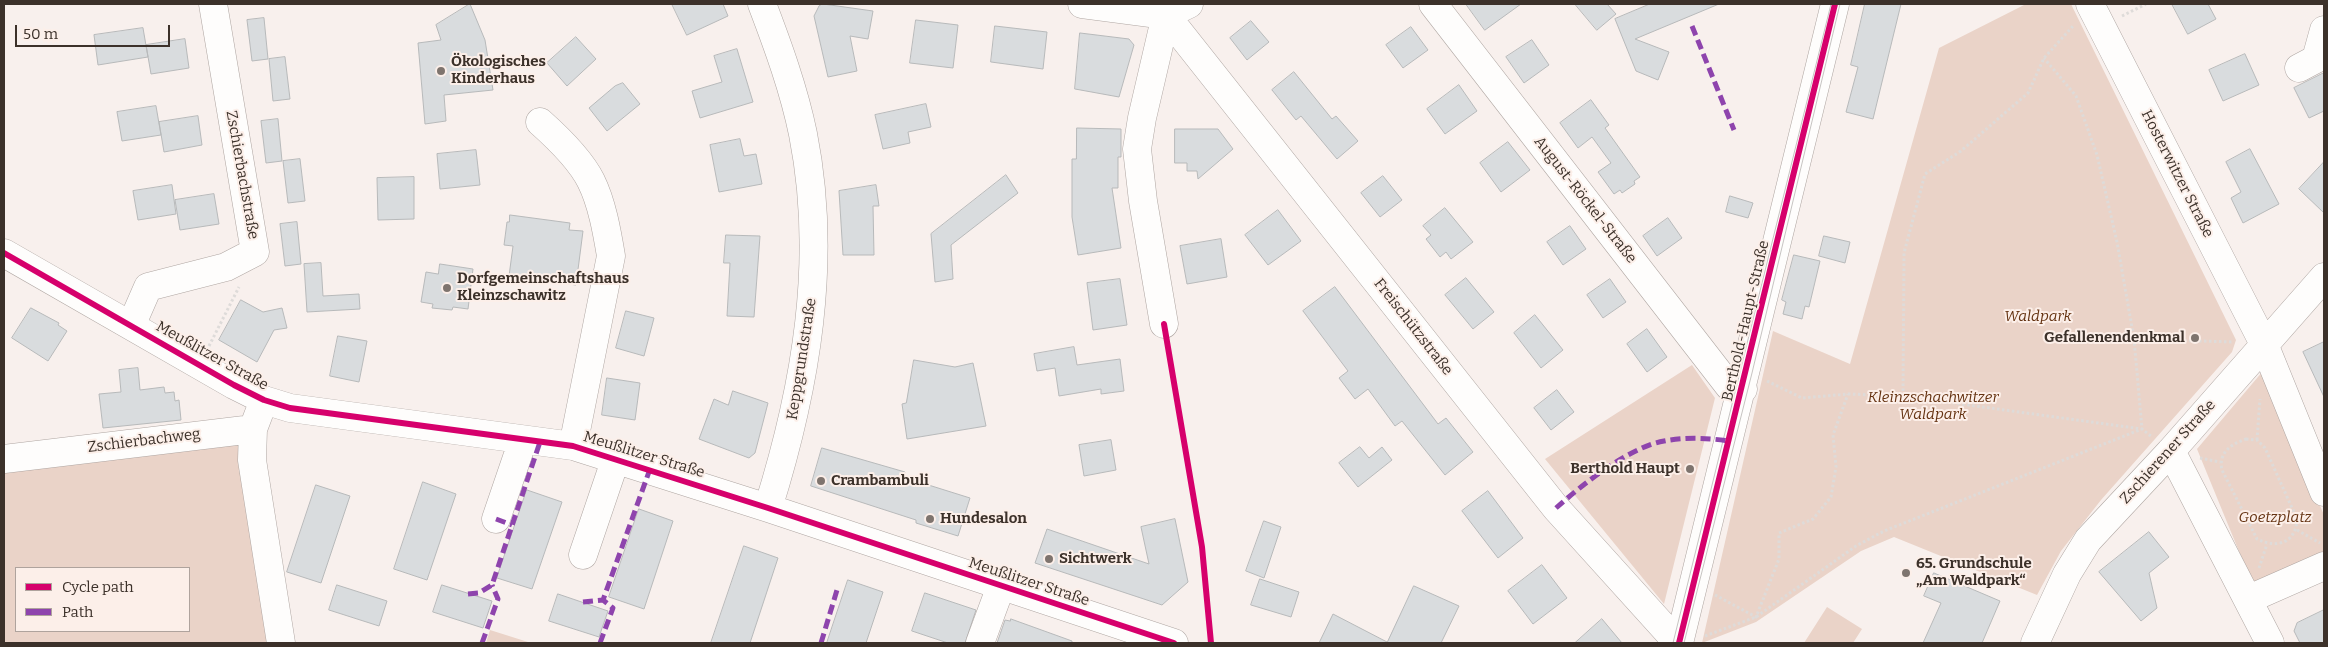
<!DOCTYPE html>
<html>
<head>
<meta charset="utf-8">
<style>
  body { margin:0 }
  #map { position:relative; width:2328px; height:647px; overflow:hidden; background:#f8f0ed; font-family:Bitter,serif }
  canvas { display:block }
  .frame { position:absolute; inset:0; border:5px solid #3c312a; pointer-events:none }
  .legend { position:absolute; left:15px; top:567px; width:175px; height:65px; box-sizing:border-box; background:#fcefe9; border:1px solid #afa39d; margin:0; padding:6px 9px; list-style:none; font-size:15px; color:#3c312a }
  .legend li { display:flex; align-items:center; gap:10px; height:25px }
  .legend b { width:25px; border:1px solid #afa39d }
  .scale { position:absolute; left:15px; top:25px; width:155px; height:22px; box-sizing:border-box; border:2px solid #3c312a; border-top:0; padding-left:6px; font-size:15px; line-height:18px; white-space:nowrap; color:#3c312a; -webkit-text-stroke:4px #fcefe9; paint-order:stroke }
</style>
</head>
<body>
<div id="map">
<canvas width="2328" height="647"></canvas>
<div class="frame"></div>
<ul class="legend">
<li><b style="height:6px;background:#d6006c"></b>Cycle path</li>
<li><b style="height:6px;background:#8e44ad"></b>Path</li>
</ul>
<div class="scale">50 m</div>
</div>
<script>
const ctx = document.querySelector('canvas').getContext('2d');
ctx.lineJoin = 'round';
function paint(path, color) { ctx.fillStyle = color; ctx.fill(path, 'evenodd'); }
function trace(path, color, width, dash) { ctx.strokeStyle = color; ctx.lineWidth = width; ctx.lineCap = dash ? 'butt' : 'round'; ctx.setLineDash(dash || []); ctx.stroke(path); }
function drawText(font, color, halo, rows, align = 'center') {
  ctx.font = font + ' Bitter,serif'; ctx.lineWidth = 4; ctx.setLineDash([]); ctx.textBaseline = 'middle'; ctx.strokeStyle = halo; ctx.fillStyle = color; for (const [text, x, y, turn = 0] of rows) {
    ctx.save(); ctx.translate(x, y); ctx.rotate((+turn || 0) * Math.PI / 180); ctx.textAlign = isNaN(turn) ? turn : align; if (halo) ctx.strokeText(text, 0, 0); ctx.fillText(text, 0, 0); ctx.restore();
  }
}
paint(new Path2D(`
  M2026,4H2071L2236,340L2232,352L2101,500L2061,551L2037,595L1894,537L1861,551L1756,622L1702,643L1773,331L1850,364L1939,48Z
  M1692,365L1715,398L1664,604L1545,459Z
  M2263,371L2324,515V557L2254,588L2197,449Z
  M241,436L273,643H4V465ZM16,568H189V631H16Z
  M1827,607L1862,629L1853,643H1804Z
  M490,630L528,642L533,643H486Z`), '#ead3c8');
const building = new Path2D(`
  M470,4L485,40L493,90L444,95L446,121L425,124L418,43L441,40L436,25Z
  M672,4H723L728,16L687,35Z
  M823,4L873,11L868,39L850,36L857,71L828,77L814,16L819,6Z
  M1466,4H1521L1485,30Z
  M1575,4H1607L1616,14L1597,30Z
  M1650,4H1719L1635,39L1669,52L1658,80L1636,71L1615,19Z
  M1865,4H1901L1873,119L1846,112L1858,67L1851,65Z
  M2172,4H2208L2216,19L2188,34Z
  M264,18L268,59L252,61L247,20Z
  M916,20L958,25L953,68L910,63Z
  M1251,21L1269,42L1247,60L1230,38Z
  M995,26L1047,32L1043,69L991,62Z
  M1411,27L1428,50L1403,68L1386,45Z
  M143,28L148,57L98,65L94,35Z
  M1080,33L1129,39L1134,45L1119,97L1075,89Z
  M576,37L596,59L567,86L547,63Z
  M185,39L189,68L151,74L146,45Z
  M1532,40L1549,65L1524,83L1506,57Z
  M737,49L753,102L700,118L692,91L722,82L714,56Z
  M2245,54L2259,85L2223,101L2209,70Z
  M285,57L290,99L273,101L269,59Z
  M1294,72L1332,119L1336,116L1358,141L1337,159L1301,116L1296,120L1272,90Z
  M2324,73V111L2309,118L2294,88Z
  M623,83L640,104L607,131L589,108L615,86Z
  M1459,85L1477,111L1445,134L1427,109Z
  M1591,100L1609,125L1605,128L1640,177L1634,181L1635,184L1622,193L1620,190L1614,194L1598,172L1611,163L1592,137L1578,148L1560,123Z
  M926,104L931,127L908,132L910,143L883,149L875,115Z
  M156,106L161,135L122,141L117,112Z
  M198,116L202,145L164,152L159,122Z
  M278,119L282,161L266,163L261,121Z
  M1077,128L1121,129V157H1118V188H1112L1121,248L1078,255L1072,217V159H1076Z
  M1175,129H1218L1233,149L1198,179L1197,171H1187V163H1175Z
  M740,139L744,156L756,154L762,184L719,192L710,145Z
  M1508,142L1530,170L1501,192L1480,163Z
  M2250,149L2279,204L2243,223L2231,198L2241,192L2226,162Z
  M476,150L480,185L440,189L437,154Z
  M300,159L305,201L288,203L283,161Z
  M2324,162V213L2299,189Z
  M1006,175L1018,193L951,245L953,279L935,282L931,234Z
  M1383,176L1402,200L1380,217L1361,193Z
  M414,177V219L378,220L377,178Z
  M172,185L176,214L138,220L133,191Z
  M876,185L879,206H873L874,255H843L839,191Z
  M214,194L219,224L180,230L175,200Z
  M1730,196L1753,203L1748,218L1726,212Z
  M1445,208L1473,242L1451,259L1446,252L1440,257L1426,239L1431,235L1423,226Z
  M1278,210L1301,241L1268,265L1245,235Z
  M510,215L570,223L569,230L583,231L576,285L509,276L513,246L504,245L507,222H509Z
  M1668,218L1682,238L1657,256L1643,236Z
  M297,222L301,264L285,266L280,224Z
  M1570,226L1586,249L1563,265L1547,242Z
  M726,235L760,236L754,317L727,316L730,263H724Z
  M1824,236L1850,242L1845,263L1819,256Z
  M1221,239L1227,277L1187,284L1180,246Z
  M1794,255L1820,261L1809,307L1805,306L1802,319L1783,314L1786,302L1782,300Z
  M321,263L323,296L359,294L360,309L307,312L304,264Z
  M440,264L473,269L468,309L453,307L452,310L432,308L433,304L421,302L426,272L438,274Z
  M1466,278L1494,312L1473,329L1445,295Z
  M1120,279L1127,325L1093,330L1087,283Z
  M1610,279L1626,302L1603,318L1587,295Z
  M1335,287L1438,424L1446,418L1473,452L1445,475L1402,421L1395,426L1368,389L1355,399L1339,378L1348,371L1303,311Z
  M241,300L263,312L282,308L287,328L274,330L257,362L219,340Z
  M31,308L59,323L58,325L67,331L48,361L12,338Z
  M626,311L654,318L644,356L616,348Z
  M1535,315L1563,350L1541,368L1514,333Z
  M1647,329L1667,357L1647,372L1627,344Z
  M338,336L367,341L359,382L330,376Z
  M2324,342V397L2303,352Z
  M1074,347L1077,365L1120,359L1124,391L1101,394V389L1059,396L1055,368L1037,371L1034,354Z
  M914,360L955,367L973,363L986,426L907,439L902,404L906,403Z
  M138,368L140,390L164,387L165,393L174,392L175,401L179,400L181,420L103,428L99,394L121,392L119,370Z
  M607,378L640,383L635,420L602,415Z
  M1557,390L1574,412L1551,430L1534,408Z
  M733,391L768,403L755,453L749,458L699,439L714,399L728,405Z
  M1111,440L1116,470L1084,476L1079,445Z
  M1360,447L1369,458L1382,447L1392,460L1358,487L1339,463Z
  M822,448L905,472L903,477L970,498L958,536L916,523V520L811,486Z
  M423,482L456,494L427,580L394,569Z
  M316,485L350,496L321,583L287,572Z
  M527,490L562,502L532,589L497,578Z
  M1488,491L1523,538L1498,558L1462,511Z
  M639,509L673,521L644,609L609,597Z
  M1175,519L1188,582L1162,605L1035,563L1047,529L1149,564L1141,527Z
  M1264,521L1281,527L1264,578L1246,571Z
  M2149,532L2169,557L2149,573L2157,608L2141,621L2099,572Z
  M744,546L778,558L750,643H711Z
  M1542,565L1567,598L1533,624L1508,591Z
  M1934,573L2000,601L1982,643H1923L1941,603L1924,596Z
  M1260,579L1299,592L1291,617L1251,605Z
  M848,580L883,592L866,643H827Z
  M337,585L387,601L379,626L329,610Z
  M442,585L492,601L483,628L433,612Z
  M1414,586L1459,606L1441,643H1319L1333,614L1387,642Z
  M925,593L976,610L965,643H948L912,631Z
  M558,594L608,611L599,637L549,621Z
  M2324,610V643H2300L2294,631L2297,623Z
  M1011,619L1072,641V643H997L1005,620L1010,621Z
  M1602,619L1622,643H1575Z`);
paint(building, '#d9dcde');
trace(building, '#b7b9ba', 1);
const minor = new Path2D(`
  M762,4C778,46 794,90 803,134C828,260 806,387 768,508
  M1082,4L1166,15L1189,4
  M1157,4L1556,508L1678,643
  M1433,4L1729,386L1743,389
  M2090,4L2264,344L2324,492
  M2299,68L2316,59L2324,30
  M540,122C558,138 580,159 591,181C602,203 607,232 611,256L573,446
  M4,253L234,385L264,400L290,408L573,446L768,508L1174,643
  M1164,324L1143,201L1137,149L1142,118L1166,15
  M131,326L148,287L226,267L255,252L213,4
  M253,429L252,460L281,643
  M2171,451L2270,643
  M4,459L253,429L264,400
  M496,519L523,440
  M583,555L616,458
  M2249,599L2324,566
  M980,643L1001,586
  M1679,643L1835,4
  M2035,643L2067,574L2088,540L2171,451L2324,277`);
trace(minor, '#afa6a2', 29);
trace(new Path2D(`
  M2122,16L2146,4
  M2134,339L2234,342
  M209,346L239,287
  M1767,381L1802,398L1848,394L1903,396L2142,429L2134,339L2117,242L2097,155L2076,96L2044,58
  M1903,396L1904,253L1925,174L1961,151L2028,93L2044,58L2074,25
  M2246,439L2257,440L2265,448L2297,519C2296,543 2277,549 2257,539L2222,470C2218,453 2231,444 2246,439Z
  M2257,440L2260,399
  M2200,458L2220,462
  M2297,530L2320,543
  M2259,568L2267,544
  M1715,595L1756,617L1779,559V533L1813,519L1831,497L1836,467L1833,435L1848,394
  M1705,636L1756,617L1856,546L1884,531L2142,429L2152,437`), '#dedbd9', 3, [2.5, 2.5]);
trace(minor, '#fefdfc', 28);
trace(new Path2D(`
  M1673,643L1831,4
  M1684,643L1752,373L1840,4`), '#c7c4c2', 1);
trace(new Path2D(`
  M1692,26L1734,130
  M1556,508C1582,485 1629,447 1664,441C1684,437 1709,438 1729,441
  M496,519L512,525
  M468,594L479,593L492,585L540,442
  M583,602L603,600L650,469
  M482,643L498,599L492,585
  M600,643L613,608L603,600
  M821,643L837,590`), '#8e44ad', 5, [10, 5]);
trace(new Path2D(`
  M4,253L234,385L264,400L290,408L573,446L768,508L1174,643
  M1164,324L1202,547L1211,643
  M1679,643L1835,4`), '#d6006c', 6);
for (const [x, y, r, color] of [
  [441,71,5,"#7e746e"],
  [447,288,5,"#7e746e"],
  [2195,338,5,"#7e746e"],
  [1690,469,5,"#7e746e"],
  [821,481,5,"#7e746e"],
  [930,519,5,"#7e746e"],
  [1049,559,5,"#7e746e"],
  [1906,573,5,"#7e746e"]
]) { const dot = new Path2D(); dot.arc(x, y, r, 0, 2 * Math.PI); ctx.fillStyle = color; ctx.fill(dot); trace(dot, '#fcefe9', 2); }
drawText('bold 15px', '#3c312a', '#fcefe9', [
  ["Ökologisches",451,62],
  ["Kinderhaus",451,79],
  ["Dorfgemeinschaftshaus",457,279],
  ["Kleinzschawitz",457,296],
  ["Gefallenendenkmal",2185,338,"right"],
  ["Berthold Haupt",1680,469,"right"],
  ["Crambambuli",831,481],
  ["Hundesalon",940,519],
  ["Sichtwerk",1059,559],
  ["65. Grundschule",1916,564],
  ["„Am Waldpark“",1916,581]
], 'left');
drawText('15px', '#3c312a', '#fcefe9', [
  ["Hosterwitzer Straße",2177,174,63],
  ["Zschierbachstraße",242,175,80],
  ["August-Röckel-Straße",1585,200,52],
  ["Berthold-Haupt-Straße",1746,321,-77],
  ["Freischützstraße",1413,327,52],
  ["Meußlitzer Straße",212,356,29],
  ["Keppgrundstraße",802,359,-81],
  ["Zschierbachweg",144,441,-7],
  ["Zschierener Straße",2168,452,-48],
  ["Meußlitzer Straße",644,455,17],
  ["Meußlitzer Straße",1029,582,18]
]);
drawText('italic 15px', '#653312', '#fcefe9', [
  ["Waldpark",2038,317],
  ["Kleinzschachwitzer",1933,398],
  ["Waldpark",1933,415],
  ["Goetzplatz",2275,518]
]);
</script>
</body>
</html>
